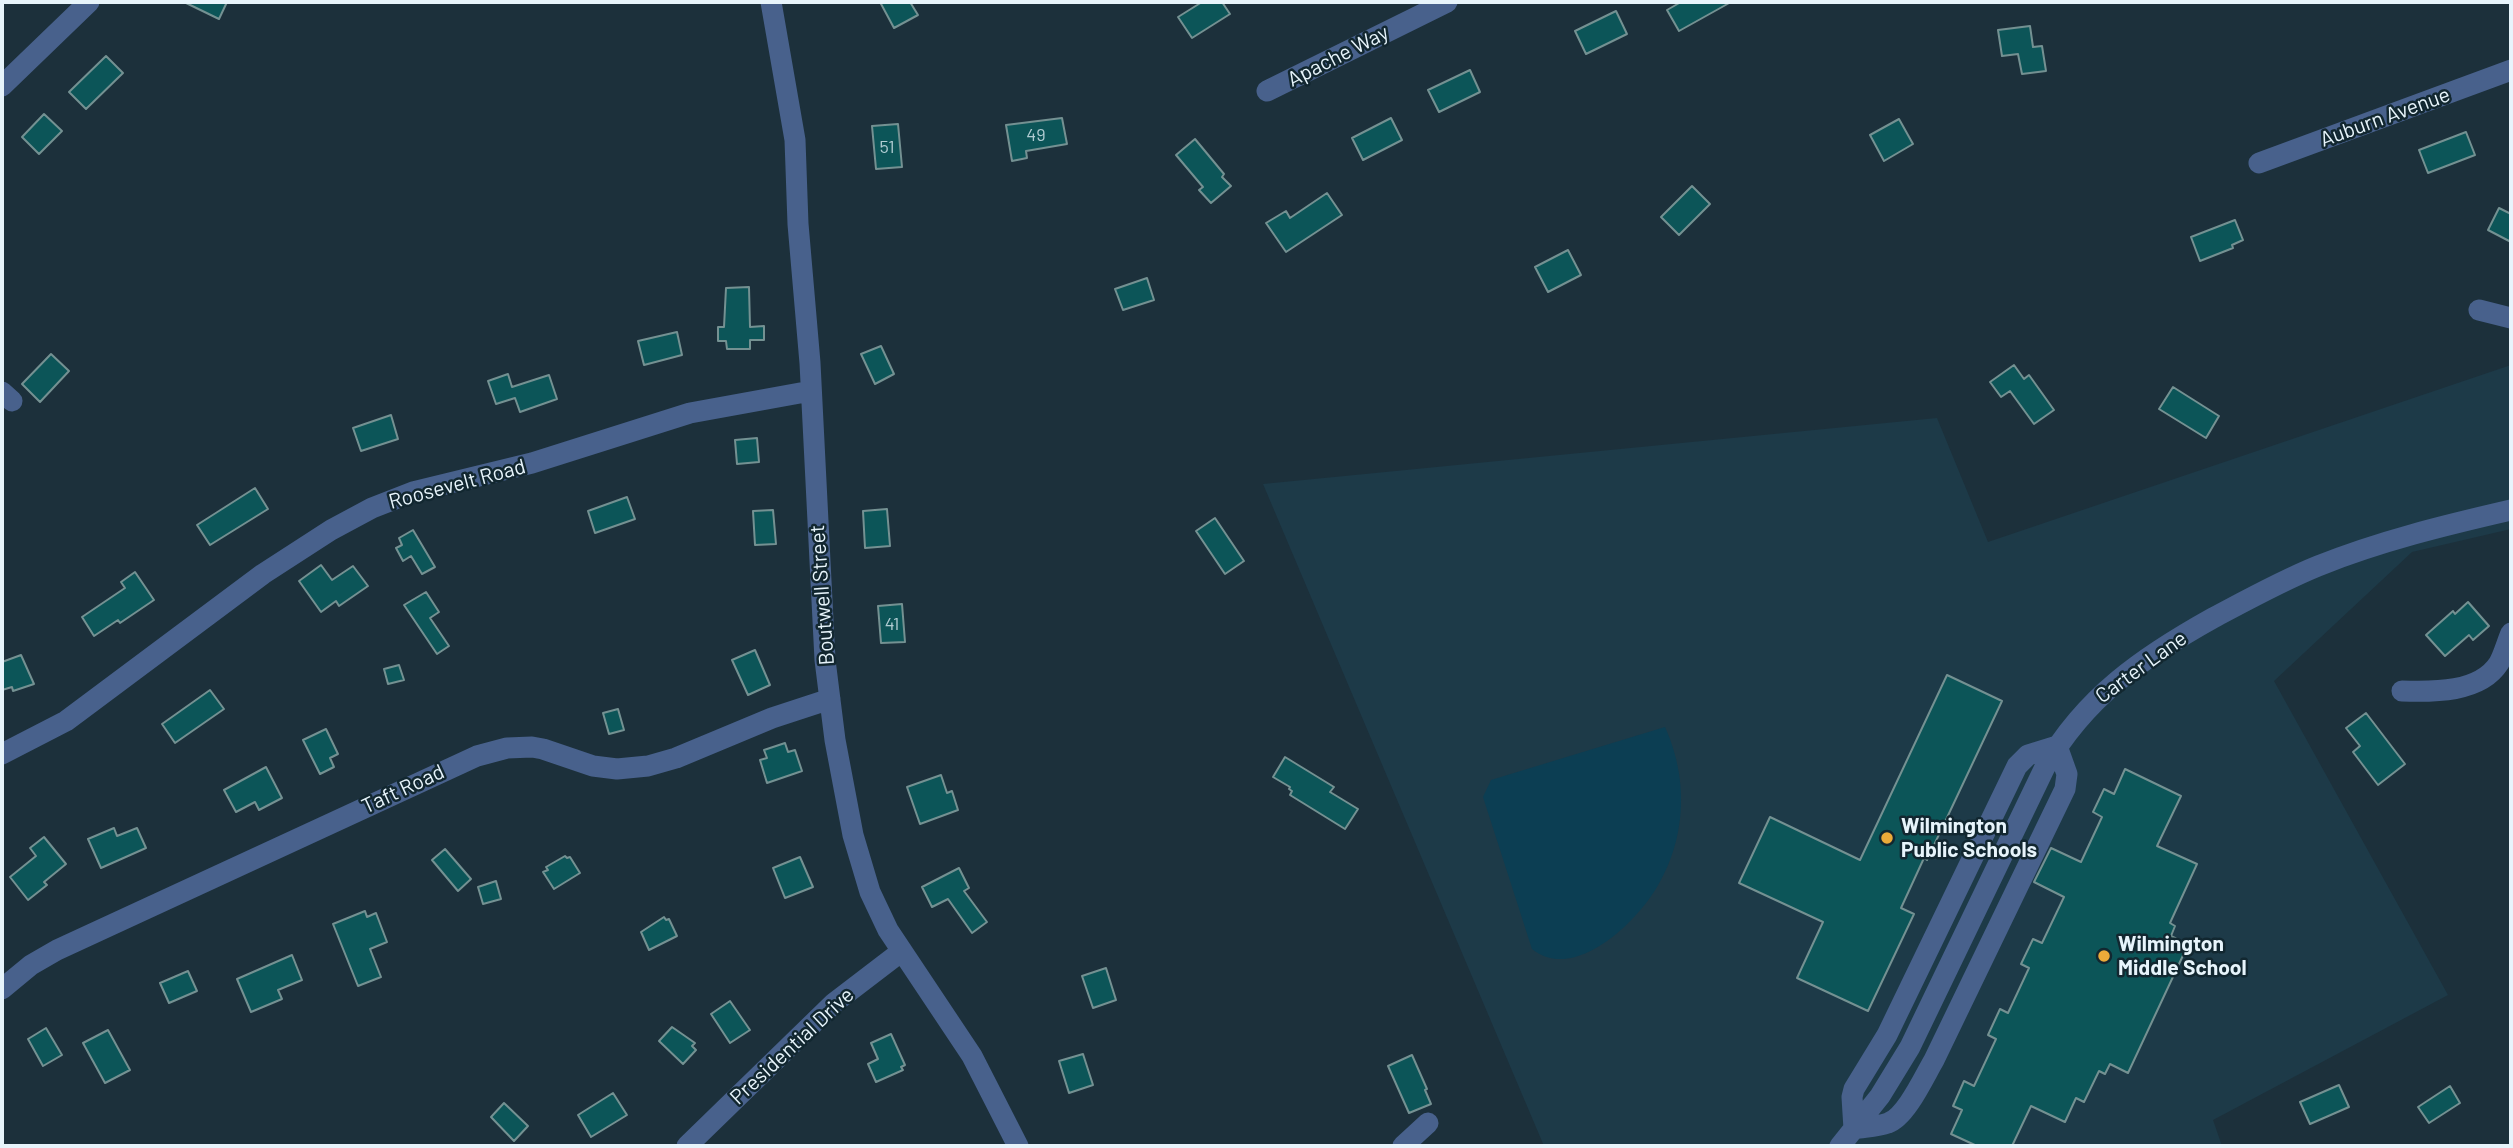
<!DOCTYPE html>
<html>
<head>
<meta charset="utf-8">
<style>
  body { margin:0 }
  #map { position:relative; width:2513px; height:1148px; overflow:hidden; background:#1c303b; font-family:Barlow,sans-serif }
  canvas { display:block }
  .frame { position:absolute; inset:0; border:4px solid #e7f4fb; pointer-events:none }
</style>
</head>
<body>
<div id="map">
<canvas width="2513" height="1148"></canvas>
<div class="frame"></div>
</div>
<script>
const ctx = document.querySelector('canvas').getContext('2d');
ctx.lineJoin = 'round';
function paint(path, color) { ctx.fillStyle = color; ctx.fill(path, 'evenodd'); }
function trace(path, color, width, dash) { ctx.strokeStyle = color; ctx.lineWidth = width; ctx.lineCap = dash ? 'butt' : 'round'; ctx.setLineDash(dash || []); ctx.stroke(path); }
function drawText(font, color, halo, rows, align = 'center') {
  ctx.font = font + ' Barlow,sans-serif'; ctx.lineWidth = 5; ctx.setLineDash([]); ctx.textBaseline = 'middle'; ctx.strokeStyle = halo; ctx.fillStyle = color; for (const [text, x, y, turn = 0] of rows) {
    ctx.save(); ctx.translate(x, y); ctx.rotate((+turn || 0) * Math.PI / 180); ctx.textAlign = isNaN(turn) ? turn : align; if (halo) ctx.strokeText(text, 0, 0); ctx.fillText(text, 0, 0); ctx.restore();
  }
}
paint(new Path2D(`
  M2511,365V529L2412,552L2274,681L2448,995L2213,1120L2222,1146H1544L1263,484L1937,418L1988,542Z`), '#1d3a48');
paint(new Path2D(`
  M1665,727C1680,760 1685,797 1678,832C1674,852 1667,870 1657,887C1636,923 1574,983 1532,949L1483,797L1491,780Z`), '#0c3e53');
const building = new Path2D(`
  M184,2H227L219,19Z
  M880,2H910L918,15L894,28Z
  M1202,2H1222L1230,14L1192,38L1178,17Z
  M1681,2H1731L1679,31L1667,10Z
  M1616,11L1627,34L1586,54L1575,31Z
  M2030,26L2033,47L2042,46L2046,71L2022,74L2018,54L2002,56L1998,30Z
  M106,56L123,73L86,109L69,92Z
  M1470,70L1480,92L1439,112L1428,90Z
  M44,114L62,131L39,154L22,137Z
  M1062,118L1067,144L1026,151L1027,158L1012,161L1006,125Z
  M1391,118L1402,140L1363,160L1352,138Z
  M1899,119L1913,144L1884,161L1870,135Z
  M898,124L902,167L876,169L872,126Z
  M2466,132L2475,155L2428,173L2419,150Z
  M1195,139L1224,174L1222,177L1231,186L1211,203L1199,190L1203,187L1176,155Z
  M1692,186L1710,204L1679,235L1661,217Z
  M1327,193L1342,215L1286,252L1266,223L1286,211L1290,218Z
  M2499,208L2511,214V242L2488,230Z
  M2235,220L2243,240L2232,245L2233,248L2200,261L2191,237Z
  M1568,250L1581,275L1548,292L1535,267Z
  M1147,278L1154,300L1123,310L1115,289Z
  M749,287L750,327L764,326V340H750V349H727L726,341H718V327H724L726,288Z
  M677,332L682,355L644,365L638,341Z
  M881,346L894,374L875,384L861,354Z
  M51,354L69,371L40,402L22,384Z
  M2014,365L2024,379L2029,375L2054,410L2034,424L2010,391L2001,397L1990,382Z
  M508,374L512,387L549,375L557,399L520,412L515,398L496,404L488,381Z
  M2173,387L2219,416L2206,438L2159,409Z
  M391,415L398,439L361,451L353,428Z
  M757,438L759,462L737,464L735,440Z
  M255,488L268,509L210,545L197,525Z
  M627,497L635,519L595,533L588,511Z
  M887,509L890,546L865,548L863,511Z
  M773,510L776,544L755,545L753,511Z
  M1215,518L1244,561L1225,574L1196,531Z
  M413,530L435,567L422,574L411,556L403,561L396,548L402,545L399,538Z
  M321,565L332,580L353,566L368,586L339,606L336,601L321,612L299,581Z
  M135,572L154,600L120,623L118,620L94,636L82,617L125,588L121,582Z
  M426,592L439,612L430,618L449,646L437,654L404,605Z
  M2468,602L2489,626L2473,640L2469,635L2445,656L2426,635L2453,611L2455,614Z
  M902,604L905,642L881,643L878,606Z
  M755,650L770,685L748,695L732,660Z
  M21,655L34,684L13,691L12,687L2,690V662Z
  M399,665L404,680L388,684L384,669Z
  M1947,675L2002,701L1927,860L1924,858L1901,908L1914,914L1868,1011L1797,978L1823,922L1739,883L1770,817L1860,860Z
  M210,690L224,709L175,743L162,724Z
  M618,709L624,730L609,734L603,713Z
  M2366,713L2405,764L2378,785L2353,752L2360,746L2346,728Z
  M326,729L338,754L330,758L334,767L320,774L303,740Z
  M785,743L788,752L795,750L802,771L767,783L760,760L767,758L764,750Z
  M1285,757L1334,787L1330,792L1358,809L1345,829L1290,795L1292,791L1289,789L1290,787L1273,777Z
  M266,767L282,798L259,810L255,802L236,812L224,790Z
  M2125,769L2181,796L2157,846L2197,864L2170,923L2175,926L2171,936L2179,940L2177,945L2186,949L2128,1073L2110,1064L2105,1074L2099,1071L2084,1102L2076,1098L2065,1122L2031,1106L2012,1146H1977L1951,1134L1962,1110L1953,1106L1964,1081L1974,1086L1996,1039L1988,1035L2000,1009L2008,1013L2029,968L2021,964L2033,939L2042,943L2064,897L2034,882L2051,848L2081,862L2102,817L2093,812L2104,789L2114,794Z
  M941,775L947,793L952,791L958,810L920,824L907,787Z
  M114,828L117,836L137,828L146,848L101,868L88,839Z
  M44,837L66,864L44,882L47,885L28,900L10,877L36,856L30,848Z
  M445,849L471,879L458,891L432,860Z
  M565,856L567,858L570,857L580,873L554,889L543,872L548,870L546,867Z
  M800,857L813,887L785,898L773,868Z
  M959,868L969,888L964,891L987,922L972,933L948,899L932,907L922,887Z
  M496,881L501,899L483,904L478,887Z
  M365,911L367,917L376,913L387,942L370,949L381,977L358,986L333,924Z
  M664,917L666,920L669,919L677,936L649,950L641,932Z
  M292,955L302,980L278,990L282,999L251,1012L237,979Z
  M1106,968L1116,1000L1093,1008L1082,976Z
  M188,971L197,991L169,1003L160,983Z
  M730,1001L750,1030L730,1043L711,1014Z
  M672,1027L695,1043L692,1046L696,1050L683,1064L659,1041Z
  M46,1028L62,1055L43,1066L28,1039Z
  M108,1030L130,1070L105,1083L83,1043Z
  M891,1034L905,1065L901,1067L903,1070L876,1082L868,1064L878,1059L871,1043Z
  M1083,1054L1093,1085L1069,1093L1059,1061Z
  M1412,1055L1427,1089L1425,1090L1431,1104L1409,1113L1388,1066Z
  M2339,1085L2349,1107L2310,1124L2300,1102Z
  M2450,1086L2460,1103L2429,1123L2418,1107Z
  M613,1093L627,1115L591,1137L578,1115Z
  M504,1103L528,1126L514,1141L491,1117Z`);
paint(building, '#0c5558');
trace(building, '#749192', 2);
trace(new Path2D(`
  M771,2L795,140L798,224L810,363L825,660L835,740L853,835L870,892L888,930L972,1056L1018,1146
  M2,86L89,2
  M1267,91L1447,2
  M2259,163L2511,70
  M2479,310L2511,318
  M2,392L12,401
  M2402,691C2433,692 2480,693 2499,663C2504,654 2507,642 2511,633
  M2057,746L2067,774L2065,789L1934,1060C1924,1077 1906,1117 1888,1123C1877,1127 1865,1127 1854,1129L1852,1097L1854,1089L1887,1035L2017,766L2028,755Z
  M2,754L66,721L263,574L331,530L372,508L413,492L532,463L690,413L811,391
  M2,989L31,965L57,950L477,756L507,748L532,747L543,749L593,766L617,769L648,766L676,758L772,718L830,699
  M687,1146L834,1003L902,951
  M1403,1146L1428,1123
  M1840,1146L1880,1096L1910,1047L2045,767C2085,697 2143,657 2213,618C2247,600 2281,581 2318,566C2380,541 2446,525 2511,510`), '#48618c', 21);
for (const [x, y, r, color] of [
  [1887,838,7,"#ebaa39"],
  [2104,956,7,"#ebaa39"]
]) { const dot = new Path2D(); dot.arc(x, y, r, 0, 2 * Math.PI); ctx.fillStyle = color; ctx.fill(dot); trace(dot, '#122730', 2.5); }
drawText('18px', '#b0ccd2', null, [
  ["49",1036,135],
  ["51",887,147],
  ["41",892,624]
]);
drawText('21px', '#e7f4fb', '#122730', [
  ["Apache Way",1338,56,-27],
  ["Auburn Avenue",2385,117,-20],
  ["Roosevelt Road",457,484,-15],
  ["Boutwell Street",822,595,-94],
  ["Carter Lane",2141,667,-36],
  ["Taft Road",403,789,-25],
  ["Presidential Drive",792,1046,-43]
]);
drawText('bold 21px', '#e7f4fb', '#122730', [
  ["Wilmington",1901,826],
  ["Public Schools",1901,850],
  ["Wilmington",2118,944],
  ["Middle School",2118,968]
], 'left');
</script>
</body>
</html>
